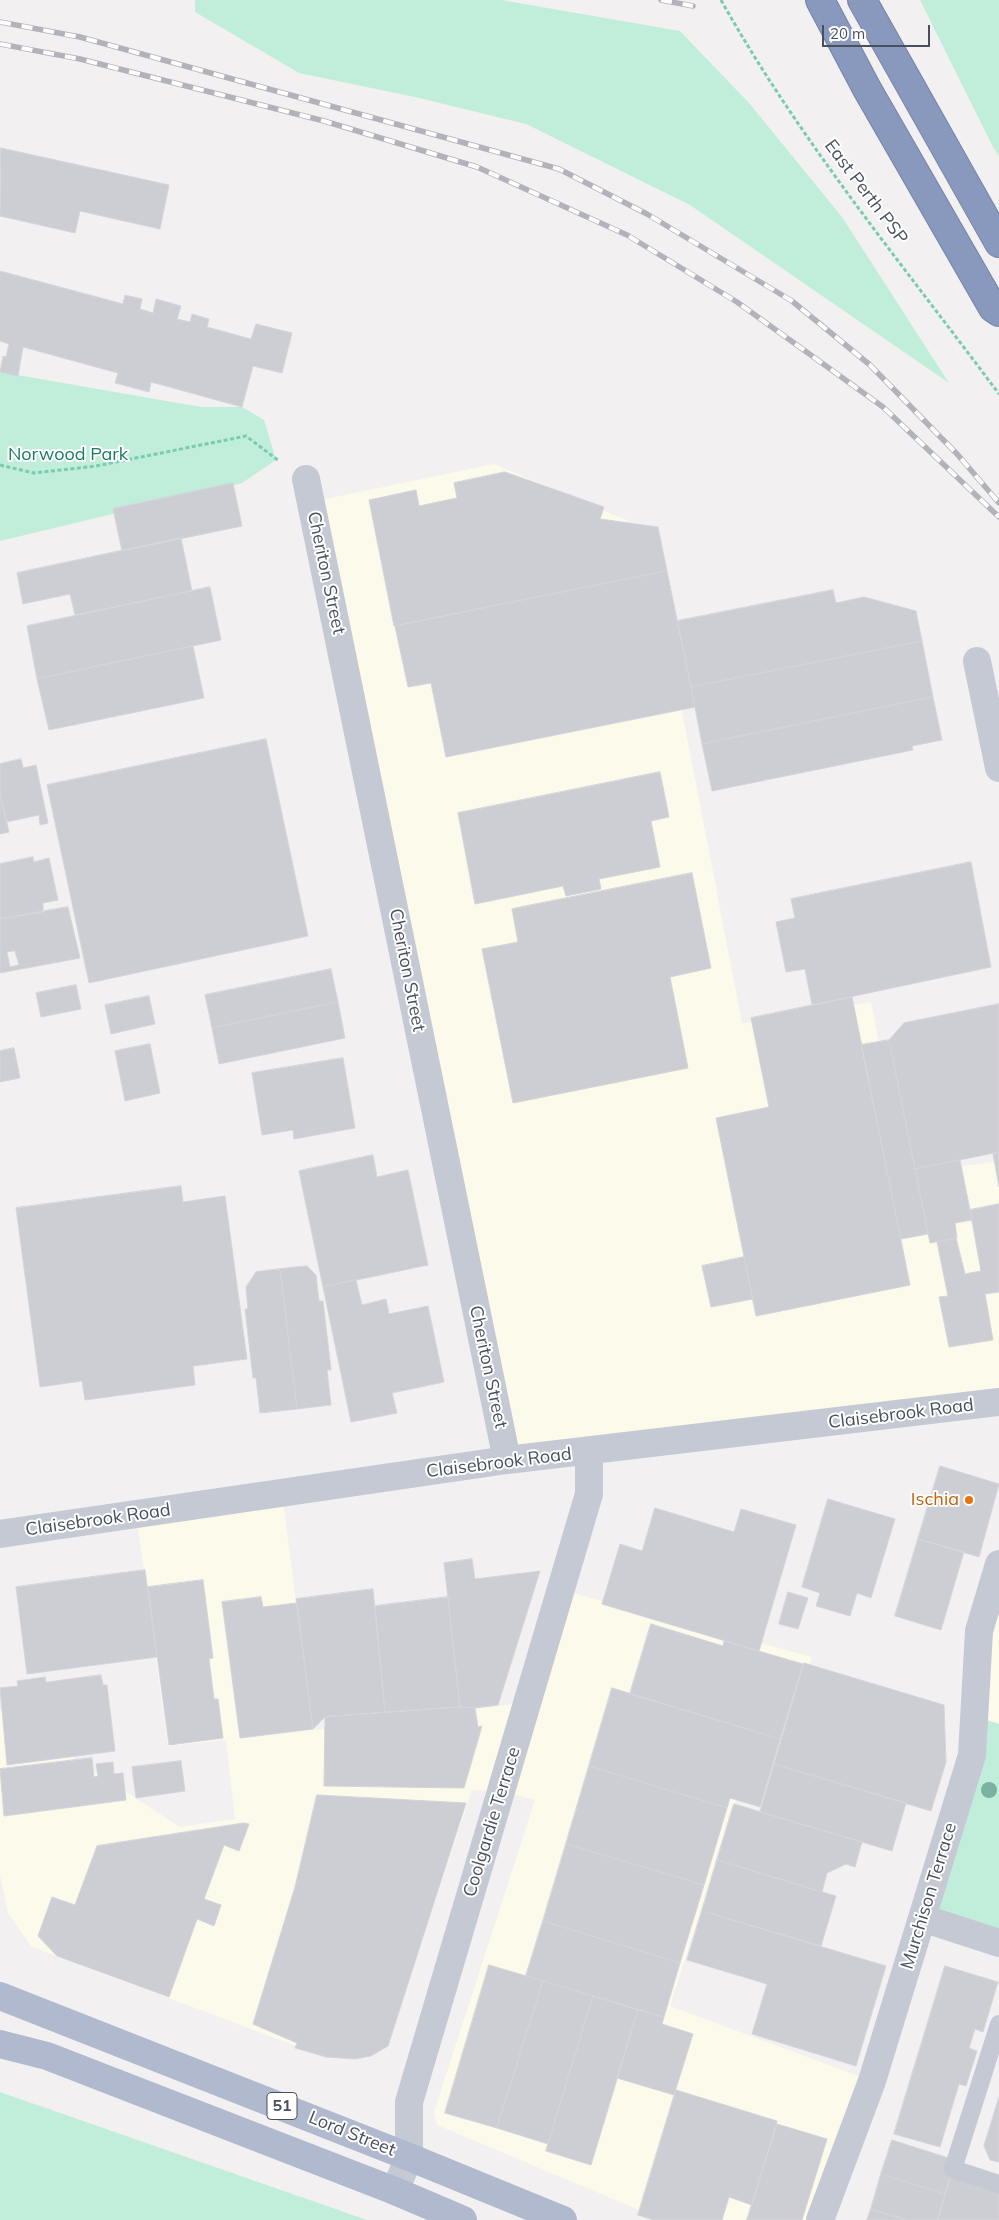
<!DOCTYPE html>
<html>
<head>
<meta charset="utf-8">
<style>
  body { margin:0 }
  #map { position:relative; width:999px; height:2220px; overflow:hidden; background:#f2f0f0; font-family:Mulish,sans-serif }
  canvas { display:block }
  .scale { position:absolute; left:822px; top:25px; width:108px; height:22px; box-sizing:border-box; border:2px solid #484f5d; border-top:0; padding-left:6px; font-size:15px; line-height:18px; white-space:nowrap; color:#484f5d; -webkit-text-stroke:4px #fff; paint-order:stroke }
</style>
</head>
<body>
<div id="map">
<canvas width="999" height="2220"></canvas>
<div class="scale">20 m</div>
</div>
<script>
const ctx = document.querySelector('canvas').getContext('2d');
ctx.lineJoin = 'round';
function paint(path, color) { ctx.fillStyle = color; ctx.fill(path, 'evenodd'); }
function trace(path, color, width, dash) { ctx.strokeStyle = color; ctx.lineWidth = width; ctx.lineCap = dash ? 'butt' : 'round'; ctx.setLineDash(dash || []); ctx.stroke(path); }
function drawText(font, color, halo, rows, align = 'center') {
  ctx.font = font + ' Mulish,sans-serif'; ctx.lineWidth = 4; ctx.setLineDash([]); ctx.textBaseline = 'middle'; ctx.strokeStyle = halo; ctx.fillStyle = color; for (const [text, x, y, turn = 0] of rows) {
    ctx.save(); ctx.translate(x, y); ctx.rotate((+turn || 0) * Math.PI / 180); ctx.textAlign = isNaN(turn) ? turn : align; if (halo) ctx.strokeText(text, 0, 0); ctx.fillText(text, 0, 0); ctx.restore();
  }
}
paint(new Path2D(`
  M494,464L647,529L742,1023L871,1002L905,1174L999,1161V1402L507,1460L311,502Z
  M282,1493L313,1730L528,1702L561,1590L812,1657L770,1796L740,1788L670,2006L872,2081L820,2220H663L437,2125L434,2112L535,1800L501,1791L472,1790L388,2046L371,2056L355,2059L326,2057L32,1947L8,1913L0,1875V1710L180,1827L235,1819L226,1740L168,1746L136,1514Z
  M999,1564V1724L974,1716Z`), '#fcfaea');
paint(new Path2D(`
  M195,0H501L680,31L749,103L842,217L949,383L690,205L526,124L415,97L299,73L195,12Z
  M920,0H999V156L993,147Z
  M0,372L201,407H242L264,420L276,460L242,483L0,541Z
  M974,1716L999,1724V1943L922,1918Z
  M0,2092L367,2220H0Z`), '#c0eeda');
const building = new Path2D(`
  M1,148L169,185L160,229L80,211L75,233L0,216Z
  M0,271L123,304L125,295L142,299L140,309L153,313L156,299L181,306L177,319L190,322L192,314L209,319L207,327L251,339L256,324L292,333L282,373L253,366L242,407L151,382L149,392L115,383L118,373L23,347L18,376L0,372L3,356L6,357L9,344L0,341Z
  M505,472L604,507L600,519L658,527L667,571L394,626L369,500L416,490L419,506L457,498L454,483Z
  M233,483L242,526L122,551L113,509Z
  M181,538L192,591L75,615L70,594L23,604L17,573Z
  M667,571L695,707L446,757L431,683L408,687L395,626Z
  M210,587L221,640L37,679L27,626Z
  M833,590L836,603L864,597L916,611L922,641L691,687L677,621Z
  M922,641L933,697L702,744L691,687Z
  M193,646L204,698L49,730L37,679Z
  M933,697L942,740L912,746L913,750L712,791L702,744Z
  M266,739L308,936L89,983L47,785Z
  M21,759L23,768L36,765L48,823L40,825L39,815L6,822L0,793V764Z
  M660,772L669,817L651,821L660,867L599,879L601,889L566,896L563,886L475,904L458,813Z
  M0,793L9,832L0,834Z
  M33,857L34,862L49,858L58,900L43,903V912L0,919V864Z
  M971,862L991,967L812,1005L805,969L786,972L776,922L795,918L791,899Z
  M692,873L711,968L670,977L688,1068L513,1103L482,949L518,942L512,909Z
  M68,907L80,958L0,973V919Z
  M15,951L19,965L10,967L7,952Z
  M331,969L338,1002L212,1028L205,995Z
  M76,985L81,1009L41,1017L36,993Z
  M149,996L155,1024L111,1034L105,1005Z
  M852,997L910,1285L756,1316L716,1118L769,1107L751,1018Z
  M338,1002L345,1038L219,1064L212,1028Z
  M999,1004V1152L915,1169L889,1040L904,1023Z
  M889,1040L928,1234L901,1239L861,1045Z
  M150,1044L160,1093L125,1101L115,1051Z
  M14,1048L20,1078L0,1082V1051Z
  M343,1058L355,1128L294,1139L293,1130L262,1135L252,1073Z
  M999,1152V1187L993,1154Z
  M373,1155L377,1177L408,1170L428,1265L323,1287L299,1171Z
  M960,1160L972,1220L955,1223L957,1238L930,1243L915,1169Z
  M181,1186L183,1202L225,1196L247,1359L193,1366L195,1385L85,1400L82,1381L40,1387L16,1208Z
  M999,1204V1292L985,1294L993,1340L949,1347L939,1297L948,1296L937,1242L956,1238L965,1274L981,1271L970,1210Z
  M744,1257L753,1299L711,1307L702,1266Z
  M307,1266L316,1275L319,1301H323L331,1370H327L331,1405L297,1409L280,1269Z
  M280,1269L297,1409L260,1413L256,1378H253L245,1309H248L246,1287L256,1272Z
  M356,1280L362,1305L386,1299L389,1314L428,1306L444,1382L392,1393L397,1413L351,1422L323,1287Z
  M940,1466L999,1484L979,1557L918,1539Z
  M828,1499L895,1519L871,1598L857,1593L850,1616L816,1606L820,1593L802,1587Z
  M655,1508L734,1532L741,1509L796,1525L759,1651L602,1604L620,1544L642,1551Z
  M918,1539L964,1552L941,1630L895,1616Z
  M472,1559L475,1579L540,1571L498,1705L475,1708L460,1707L444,1563Z
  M145,1570L157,1657L27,1674L16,1587Z
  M203,1580L213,1658L209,1659L214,1699H218L223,1738L169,1745L148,1587Z
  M373,1589L385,1712L325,1717L313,1729L296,1599Z
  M788,1592L808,1598L798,1629L779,1624Z
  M261,1597L263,1607L297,1603L313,1729L240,1738L222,1602Z
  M448,1597L460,1707L385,1712L375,1606Z
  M651,1624L723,1646L724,1641L803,1664L780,1739L630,1694Z
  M804,1663L944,1705L946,1762L931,1811L774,1764Z
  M101,1675L103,1685H107L115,1751L7,1765L0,1688L18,1686L17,1681L45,1677L46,1682Z
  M612,1688L780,1739L760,1807L730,1798L727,1808L589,1766Z
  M460,1707L475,1708L478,1727L482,1726L464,1788L324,1786L325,1717Z
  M92,1758L94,1777L98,1776L96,1764L113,1762L114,1774L123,1773L126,1800L4,1816L0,1769Z
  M181,1761L185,1791L136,1798L132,1767Z
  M774,1764L906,1803L892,1851L760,1812Z
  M589,1766L727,1808L704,1885L566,1844Z
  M317,1795L466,1803L388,2046L371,2056L355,2059L326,2057L295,2048L297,2043L253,2024L295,1887Z
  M734,1804L862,1842L855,1867L846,1864L827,1873L822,1892L717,1860Z
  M244,1823L249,1824L239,1851L224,1845L204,1899L221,1905L214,1926L197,1919L169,1997L57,1956L38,1936L52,1897L75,1905L97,1846Z
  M566,1844L704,1885L680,1963L543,1921Z
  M717,1860L836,1896L821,1946L702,1911Z
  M702,1911L886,1966L856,2066L752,2034L767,1984L687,1960Z
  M543,1921L680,1963L664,2017L526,1976Z
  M489,1965L543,1981L497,2128L445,2113Z
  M945,1966L998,1982L983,2032L975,2029L969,2048L977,2051L966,2086L959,2084L940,2147L894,2134Z
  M543,1981L593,1996L548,2144L497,2128Z
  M593,1996L638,2010L591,2165L546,2151Z
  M638,2010L664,2017L662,2024L693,2034L674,2095L617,2078Z
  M676,2090L777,2121L752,2205L729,2197L722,2220H654L638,2215Z
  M999,2097V2162L990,2160L984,2146Z
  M777,2124L827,2139L802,2220H747Z
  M892,2140L955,2160L945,2194L881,2174Z
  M952,2172L999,2187V2220H938Z
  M881,2174L945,2194L937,2220H907L871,2209Z
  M871,2209L907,2220H867Z`);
paint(building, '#cdced4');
trace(building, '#d4d5db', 1);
const motorway = new Path2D(`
  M820,0L867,89L993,308L999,312
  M862,0L999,243`);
trace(motorway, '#7483a9', 30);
trace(new Path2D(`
  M721,0C800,141 903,265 999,394
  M0,465L34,473L96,466L246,436L279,461`), '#79cbb2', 3, [4, 2.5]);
trace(new Path2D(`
  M999,2024L953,2169L999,2184`), '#c4c9d4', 18);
trace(new Path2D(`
  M306,479L507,1460
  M977,661L999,768
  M0,1534L507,1460L999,1402
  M922,1918L999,1943
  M395,2191L409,2157V2102L589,1494V1452
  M820,2220L872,2081L972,1755L979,1631L999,1564`), '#c4c9d4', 28);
trace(new Path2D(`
  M0,1996L409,2157L563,2220
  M0,2044L47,2056L395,2191L463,2220`), '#b0b9ce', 28);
trace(motorway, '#8998bd', 28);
const rail = new Path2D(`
  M661,0L693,6
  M0,22L80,37L559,169L647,214L792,301L870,365L958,455L999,503
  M0,44L80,59L324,121L477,167L627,235L737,302L883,407L999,517`);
trace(rail, '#b2b3ba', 5.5);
trace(rail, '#fff', 4, [11]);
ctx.fillStyle = '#7bb1a0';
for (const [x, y] of [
  [989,1790]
]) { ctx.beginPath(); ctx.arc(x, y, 8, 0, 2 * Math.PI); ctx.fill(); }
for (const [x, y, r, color] of [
  [969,1500,5,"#e8710a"]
]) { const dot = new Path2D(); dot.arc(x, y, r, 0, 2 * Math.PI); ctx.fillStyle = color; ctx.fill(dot); trace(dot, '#fff', 2); }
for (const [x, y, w] of [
  [282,2106,30]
]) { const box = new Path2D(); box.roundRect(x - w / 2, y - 13.5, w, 27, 4); ctx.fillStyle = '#fff'; ctx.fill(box); trace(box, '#484f5d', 1); }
drawText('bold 16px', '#484f5d', null, [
  ["51",282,2106]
]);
drawText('18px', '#484f5d', '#fff', [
  ["East Perth PSP",866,192,53],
  ["Cheriton Street",326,573,78],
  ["Cheriton Street",407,970,79],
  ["Cheriton Street",488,1367,78],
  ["Claisebrook Road",901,1414,-7],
  ["Claisebrook Road",499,1463,-7],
  ["Claisebrook Road",98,1520,-8],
  ["Coolgardie Terrace",492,1822,-73],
  ["Murchison Terrace",929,1896,-73],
  ["Lord Street",352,2134,22]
]);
drawText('18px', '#1a7d5e', '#fff', [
  ["Norwood Park",68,455]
]);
drawText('18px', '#c56008', '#fff', [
  ["Ischia",959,1500]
], 'right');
</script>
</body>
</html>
